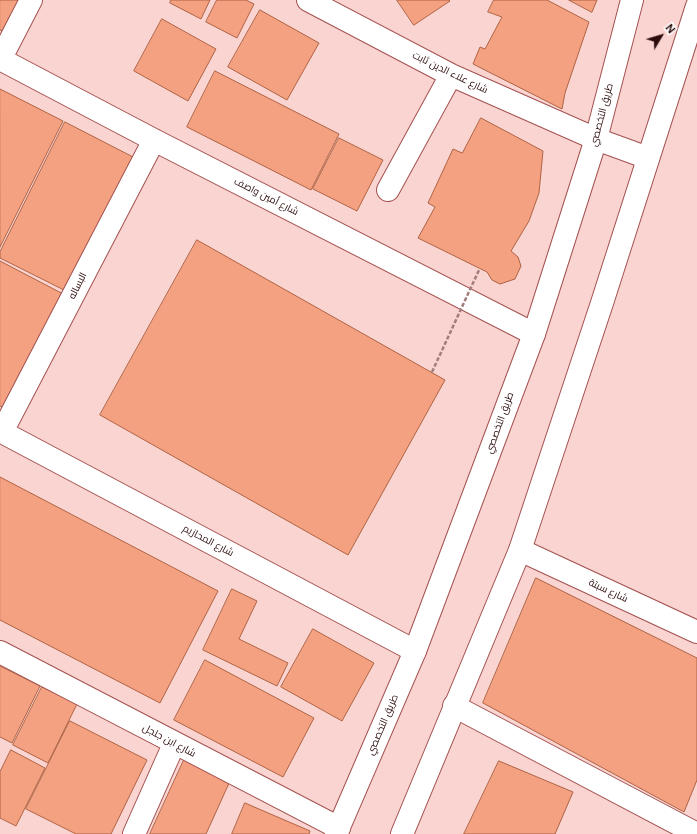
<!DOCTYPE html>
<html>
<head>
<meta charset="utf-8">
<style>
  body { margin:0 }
  #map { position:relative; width:697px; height:834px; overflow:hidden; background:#fad4d1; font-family:"DM Sans",sans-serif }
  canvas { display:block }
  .north { position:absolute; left:641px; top:16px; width:40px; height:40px; -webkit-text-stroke:3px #fff; paint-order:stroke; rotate:52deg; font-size:11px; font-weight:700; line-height:16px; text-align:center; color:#2b0b0b }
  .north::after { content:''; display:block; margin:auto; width:14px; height:18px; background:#2b0b0b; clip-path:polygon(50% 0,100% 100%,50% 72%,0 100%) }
</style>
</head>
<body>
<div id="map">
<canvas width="697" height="834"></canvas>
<div class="north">N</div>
</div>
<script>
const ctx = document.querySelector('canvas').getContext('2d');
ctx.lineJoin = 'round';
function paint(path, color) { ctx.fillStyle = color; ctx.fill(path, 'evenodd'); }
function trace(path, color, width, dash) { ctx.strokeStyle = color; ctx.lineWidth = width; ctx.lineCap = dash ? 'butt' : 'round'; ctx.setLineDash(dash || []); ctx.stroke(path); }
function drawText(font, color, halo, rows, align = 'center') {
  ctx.font = font + ' "DM Sans",Cairo,sans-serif'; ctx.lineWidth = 3.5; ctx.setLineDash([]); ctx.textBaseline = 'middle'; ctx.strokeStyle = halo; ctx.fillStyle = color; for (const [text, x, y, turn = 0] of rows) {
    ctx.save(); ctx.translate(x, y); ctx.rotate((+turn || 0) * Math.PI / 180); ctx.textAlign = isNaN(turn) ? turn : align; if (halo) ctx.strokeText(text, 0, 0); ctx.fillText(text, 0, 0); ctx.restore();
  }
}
const building = new Path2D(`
  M0,0H20L3,31L0,30Z
  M171,0H210L201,19L170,3Z
  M217,0H246L254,4L237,38L206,22Z
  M397,0H449L450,1L414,25Z
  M494,0H547L589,22L565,93L562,109L473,64L480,47L485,49L502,17L488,12Z
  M569,0H597L592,12Z
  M260,10L319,43L287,100L228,67Z
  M162,19L216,49L188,101L134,71Z
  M215,71L339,134L311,190L187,127Z
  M0,89L63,121L0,247Z
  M481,118L543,151L539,193L529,221L511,251L518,257L521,266L515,279L500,284L492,280L487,272L418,238L435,207L428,203L453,149L462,153Z
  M65,122L135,158L68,292L0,258V252Z
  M339,138L383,160L357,211L313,189Z
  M197,240L445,380L348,555L100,415Z
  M0,261L67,296L8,410L0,406Z
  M0,477L218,591L160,703L0,620Z
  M536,578L697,658V780L684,812L483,703Z
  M232,589L257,601L239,639L288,663L277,686L203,650Z
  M313,629L374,663L342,721L281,687Z
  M205,660L314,718L283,777L174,720Z
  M0,666L40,686L12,743L0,737Z
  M42,687L77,704L48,763L13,745Z
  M70,721L147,760L111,834H76L26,809Z
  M11,750L45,768L16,826L0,818V772Z
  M184,760L230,781L206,834H150Z
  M499,761L573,792L555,834H464Z
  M245,803L310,831L309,834H232Z`);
paint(building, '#f3a180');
trace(building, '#af6344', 1);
const minor = new Path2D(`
  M308,0L451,75L596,139L648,158
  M0,59L154,140L534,334
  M0,60L31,0
  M388,190L451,75
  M0,431L415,651
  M2,432L154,140
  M520,550L697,632
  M0,652L339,828
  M454,706L697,834
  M134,834L174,744`);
const major = new Path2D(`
  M336,834L415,651L534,334L596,139L632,0
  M402,834L520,550L602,303L697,6`);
trace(minor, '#a3524f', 24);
trace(major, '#a3524f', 24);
trace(minor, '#fff', 22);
trace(major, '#fff', 22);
trace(new Path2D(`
  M432,372L479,270`), '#a17d7c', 2.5, [4, 2]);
drawText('10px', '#2b0b0b', '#fff', [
  ["شارع علاء الدين ثابت",450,73,26],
  ["طريق التخصصي",602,115,-75],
  ["شارع أمين واصف",266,197,27],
  ["البساله",78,286,-63],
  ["طريق التخصصي",500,423,-70],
  ["شارع المحازيم",208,541,28],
  ["شارع سبتة",608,591,25],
  ["طريق التخصصي",383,725,-67],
  ["شارع ابن جلجل",169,741,28]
]);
</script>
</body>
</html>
